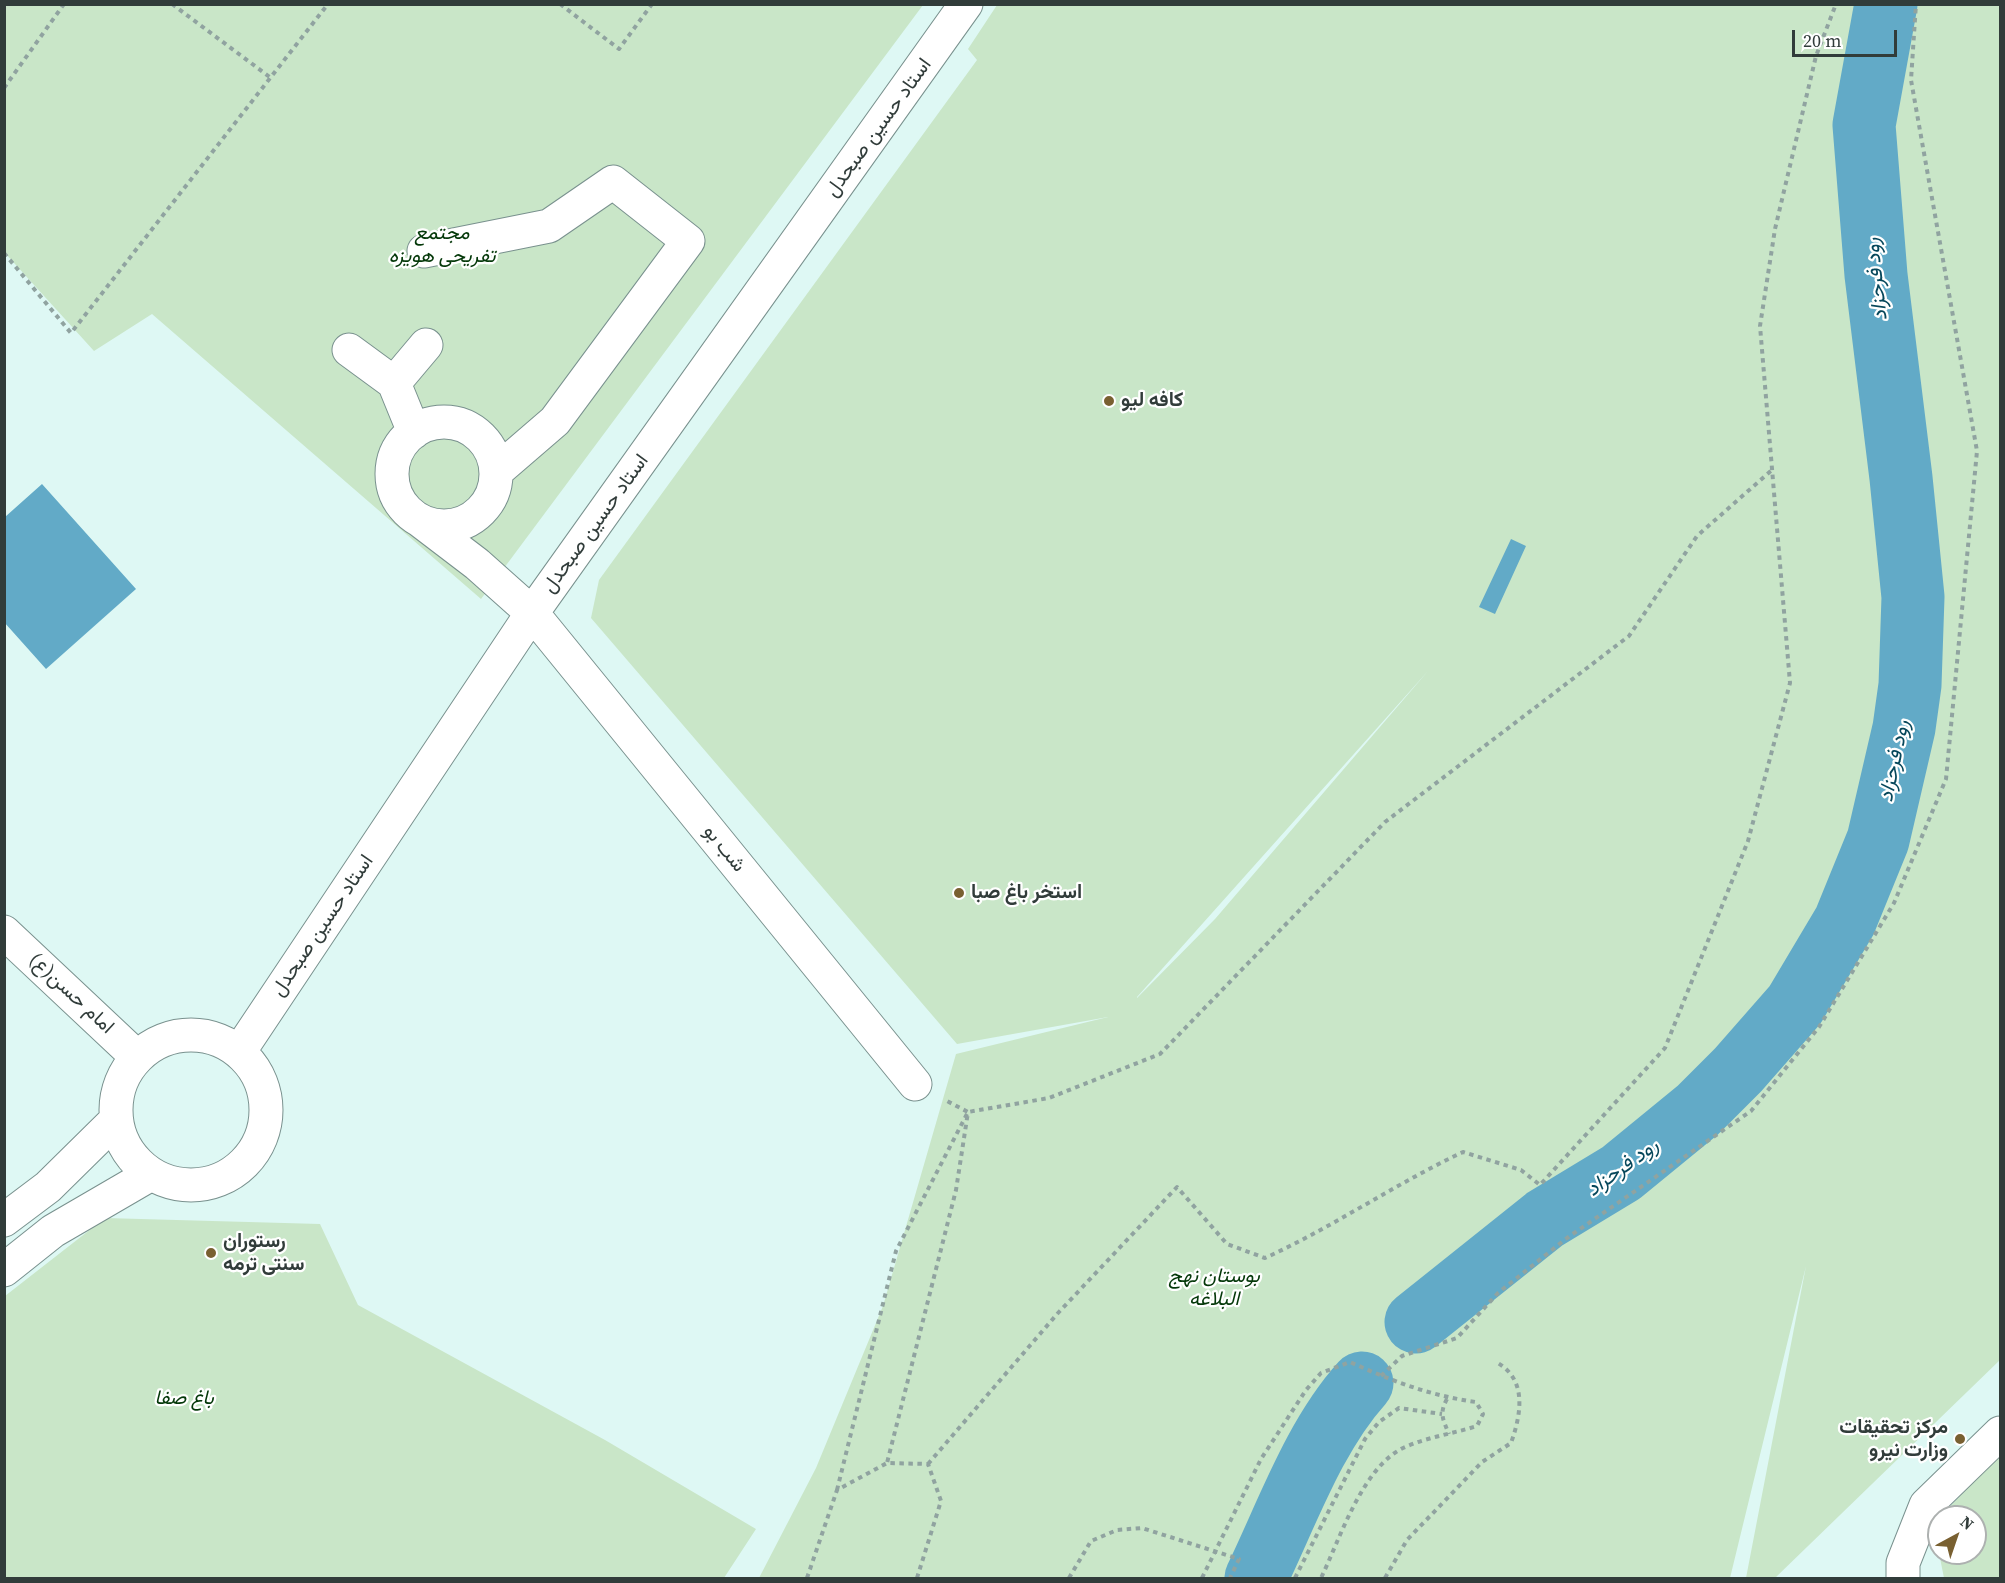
<!DOCTYPE html>
<html>
<head>
<meta charset="utf-8">
<style>
  body { margin:0 }
  #map { position:relative; width:2005px; height:1583px; overflow:hidden; background:#def8f4; font-family:"Source Serif 4",serif }
  canvas { display:block }
  .frame { position:absolute; inset:0; border:6px solid #313c3a; pointer-events:none }
  .north { position:absolute; left:1927px; top:1505px; width:60px; height:60px; box-sizing:border-box; background:#fff; border:2px solid #adb1b0; border-radius:50%; rotate:40deg; font-size:16px; font-weight:700; line-height:24px; text-align:center; color:#313c3a }
  .north::after { content:''; display:block; margin:auto; width:21px; height:27px; background:#796031; clip-path:polygon(50% 0,100% 100%,50% 72%,0 100%) }
  .scale { position:absolute; left:1792px; top:30px; width:105px; height:27px; box-sizing:border-box; border:3px solid #313c3a; border-top:0; padding-left:8px; font-size:18px; line-height:21px; white-space:nowrap; color:#313c3a; -webkit-text-stroke:4px #fff; paint-order:stroke }
</style>
</head>
<body>
<div id="map">
<canvas width="2005" height="1583"></canvas>
<div class="frame"></div>
<div class="north">N</div>
<div class="scale">20 m</div>
</div>
<script>
const ctx = document.querySelector('canvas').getContext('2d');
ctx.lineJoin = 'round';
function paint(path, color) { ctx.fillStyle = color; ctx.fill(path, 'evenodd'); }
function trace(path, color, width, dash) { ctx.strokeStyle = color; ctx.lineWidth = width; ctx.lineCap = dash ? 'butt' : 'round'; ctx.setLineDash(dash || []); ctx.stroke(path); }
function drawText(font, color, halo, rows, align = 'center') {
  ctx.font = font + ' "Source Serif 4",Vazirmatn,serif'; ctx.lineWidth = 4.5; ctx.setLineDash([]); ctx.textBaseline = 'middle'; ctx.strokeStyle = halo; ctx.fillStyle = color; for (const [text, x, y, turn = 0] of rows) {
    ctx.save(); ctx.translate(x, y); ctx.rotate((+turn || 0) * Math.PI / 180); ctx.textAlign = isNaN(turn) ? turn : align; if (halo) ctx.strokeText(text, 0, 0); ctx.fillText(text, 0, 0); ctx.restore();
  }
}
paint(new Path2D(`
  M4,5H923L481,599L152,314L94,351L5,253Z
  M997,5H2000V1360L1775,1578H1746L1806,1266L1730,1578H759L816,1468L883,1306L956,1054L1108,1017L957,1044L591,618L599,580L977,60L968,49ZM1428,671L1215,919L1137,998V997Z
  M105,1218L320,1224L358,1305L605,1440L756,1529L724,1578H5V1296Z
  M2000,1454V1578H1944L1939,1553H1975V1517H1940Z`), '#c9e6c8');
paint(new Path2D(`
  M42,484L136,589L46,669L4,622L5,517Z
  M1511,539L1526,546L1495,614L1479,607Z`), '#62aac7');
trace(new Path2D(`
  M1416,1322L1545,1219L1621,1173L1698,1110L1738,1070L1795,1005L1845,921L1878,840L1904,728L1910,685L1913,597L1901,478L1876,275L1864,125L1886,4
  M1256,1578C1287,1514 1314,1436 1362,1383`), '#62aac7', 63);
const minor = new Path2D(`
  M424,251L549,226L613,182L688,241L555,421L497,471
  M349,350L394,383
  M392 474a52 52 0 1 1 104 0a52 52 0 1 1-104 0Z
  M414,432L394,383L426,345
  M418,519L477,564L532,613L915,1084
  M4,932L137,1057
  M116 1110a75 75 0 1 1 150 0a75 75 0 1 1-150 0Z
  M239,1052L532,613L966,4
  M4,1220L48,1187L116,1120
  M4,1270L53,1231L151,1174
  M1903,1578V1563L1926,1505L2000,1433`);
trace(minor, '#79918e', 35);
trace(new Path2D(`
  M172,4L271,78
  M560,4L619,49L652,4
  M4,88L64,4
  M4,253L71,333L328,4
  M1381,1376L1402,1356L1457,1338L1498,1293L1567,1238L1751,1111L1819,1027L1894,903L1946,779L1977,451L1911,80L1916,4
  M1447,1399C1439,1413 1443,1420 1449,1434
  M928,1464L1058,1313L1177,1187L1227,1244L1265,1258C1333,1227 1395,1184 1463,1152L1521,1170L1540,1185L1665,1048L1748,841L1790,683L1760,326L1775,229L1816,56L1836,4
  M837,1490L896,1251L968,1112L1049,1098L1160,1054L1385,822L1629,636L1697,536L1773,469
  M807,1578L837,1490L887,1463
  M917,1578L941,1501L928,1464L887,1463L956,1190L968,1112L945,1100
  M1069,1578L1091,1541L1117,1530L1142,1528L1239,1559L1230,1578
  M1202,1578L1261,1459L1306,1390L1321,1373L1350,1362C1392,1381 1431,1396 1476,1402L1483,1414L1477,1426C1452,1434 1427,1437 1403,1448C1362,1468 1340,1539 1321,1578
  M1295,1578L1365,1439L1379,1422L1399,1408L1442,1414
  M1385,1578L1407,1540L1482,1462L1511,1443C1521,1415 1528,1379 1496,1362`), '#90a3a0', 4, [4.5, 4.5]);
trace(minor, '#fff', 33);
for (const [x, y, r, color] of [
  [1109,401,6,"#796031"],
  [959,893,6,"#796031"],
  [211,1253,6,"#796031"],
  [1960,1439,6,"#796031"]
]) { const dot = new Path2D(); dot.arc(x, y, r, 0, 2 * Math.PI); ctx.fillStyle = color; ctx.fill(dot); trace(dot, '#fff', 2); }
drawText('20px', '#313c3a', '#fff', [
  ["استاد حسین صبحدل",879,128,-54],
  ["استاد حسین صبحدل",596,524,-54],
  ["شب بو",724,849,51],
  ["استاد حسین صبحدل",323,926,-56],
  ["امام حسن(ع)",71,994,43]
]);
drawText('italic 20px', '#043809', '#fff', [
  ["مجتمع",442,234],
  ["تفریحی هویزه",442,257],
  ["بوستان نهج",1214,1277],
  ["البلاغه",1214,1300],
  ["باغ صفا",184,1399]
]);
drawText('bold 20px', '#313c3a', '#fff', [
  ["کافه لیو",1121,401],
  ["استخر باغ صبا",971,893],
  ["رستوران",223,1242],
  ["سنتی ترمه",223,1265],
  ["مرکز تحقیقات",1948,1428,"right"],
  ["وزارت نیرو",1948,1451,"right"]
], 'left');
drawText('italic 21px', '#06475b', '#fff', [
  ["رود فرحزاد",1877,279,-96],
  ["رود فرحزاد",1895,761,-78],
  ["رود فرحزاد",1623,1168,-36]
]);
</script>
</body>
</html>
